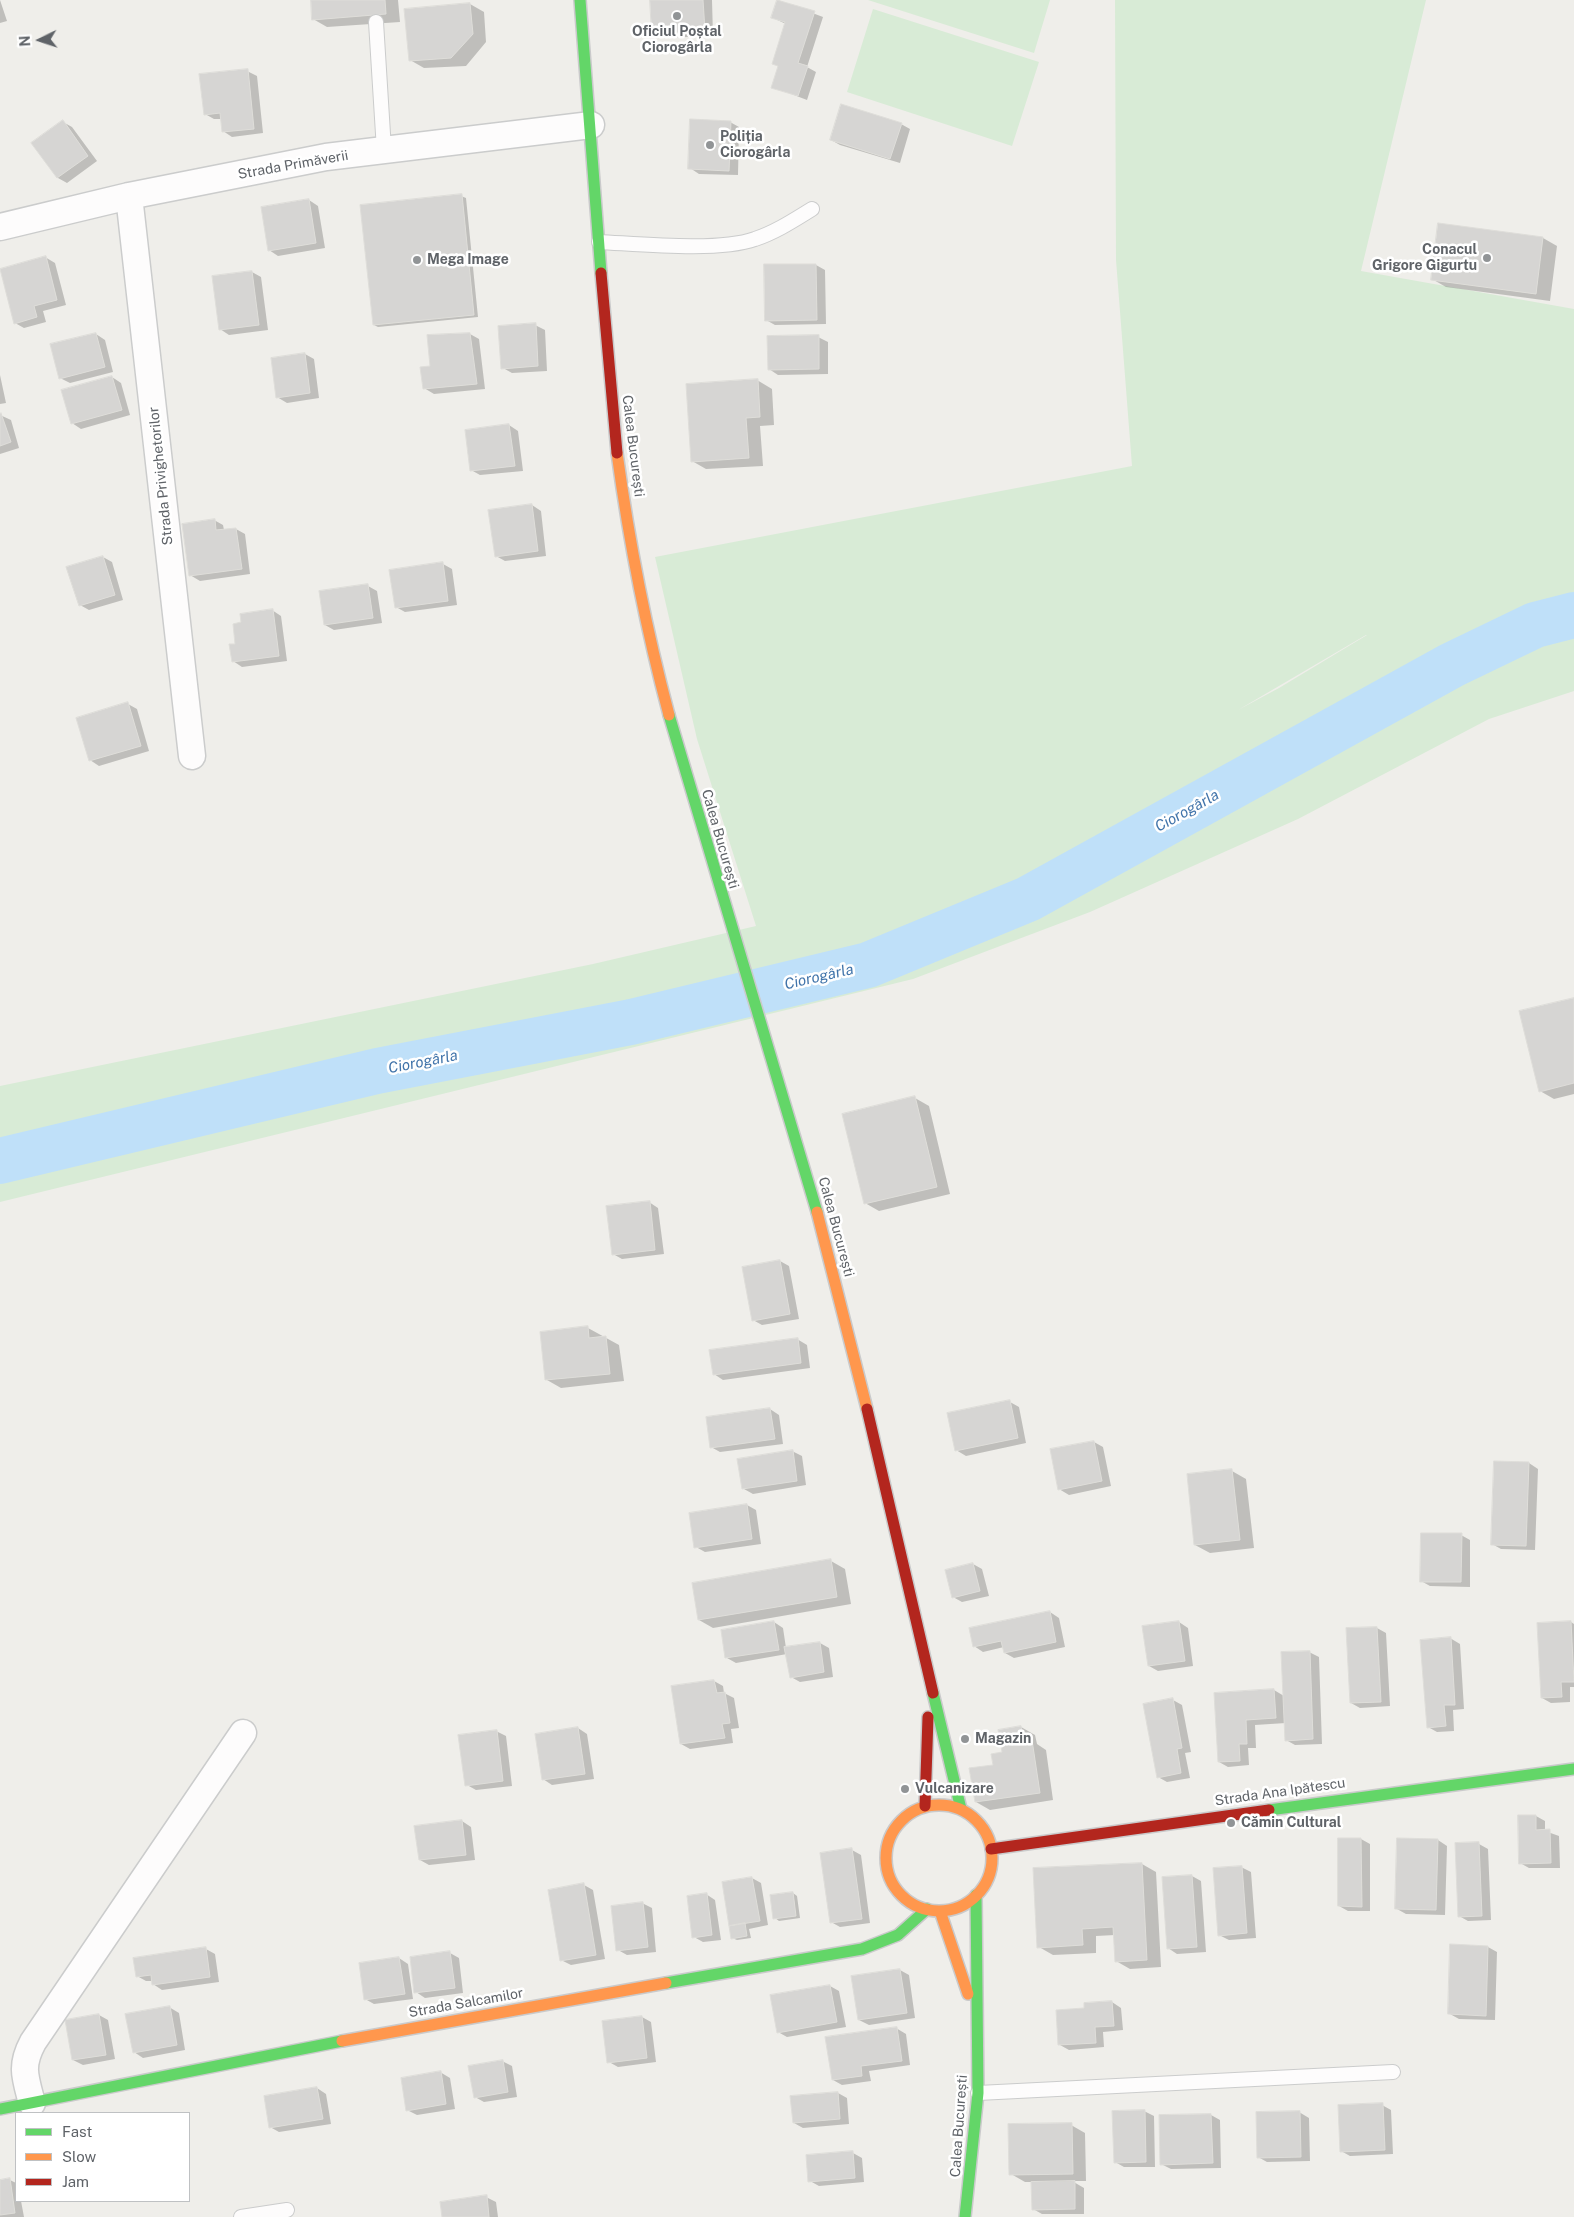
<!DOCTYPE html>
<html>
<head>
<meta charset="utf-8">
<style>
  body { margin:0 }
  #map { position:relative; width:1574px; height:2217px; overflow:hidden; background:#efeeea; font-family:"Public Sans",sans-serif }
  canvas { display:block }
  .legend { position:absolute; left:15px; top:2112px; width:175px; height:90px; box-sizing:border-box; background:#fff; border:1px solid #bfc1c3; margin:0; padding:6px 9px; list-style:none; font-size:15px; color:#5f6368 }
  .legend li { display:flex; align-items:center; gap:10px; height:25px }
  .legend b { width:25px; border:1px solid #bfc1c3 }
  .north { position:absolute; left:15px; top:15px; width:50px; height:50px; -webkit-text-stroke:4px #fff; paint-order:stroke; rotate:266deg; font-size:14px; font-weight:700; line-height:20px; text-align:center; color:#5f6368 }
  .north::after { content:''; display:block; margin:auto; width:18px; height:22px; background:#5f6368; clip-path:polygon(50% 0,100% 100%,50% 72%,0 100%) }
</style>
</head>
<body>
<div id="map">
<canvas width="1574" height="2217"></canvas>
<ul class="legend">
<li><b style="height:6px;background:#63d668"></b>Fast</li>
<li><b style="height:6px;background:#ff974d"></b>Slow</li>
<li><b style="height:6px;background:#b3261e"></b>Jam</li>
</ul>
<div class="north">N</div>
</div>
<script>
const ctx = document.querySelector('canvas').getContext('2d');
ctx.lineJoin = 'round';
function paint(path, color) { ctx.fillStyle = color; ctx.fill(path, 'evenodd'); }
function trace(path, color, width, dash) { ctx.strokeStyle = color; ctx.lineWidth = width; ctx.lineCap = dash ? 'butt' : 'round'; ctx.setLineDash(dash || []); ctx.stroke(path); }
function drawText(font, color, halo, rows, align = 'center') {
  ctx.font = font + ' "Public Sans",sans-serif'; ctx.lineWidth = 5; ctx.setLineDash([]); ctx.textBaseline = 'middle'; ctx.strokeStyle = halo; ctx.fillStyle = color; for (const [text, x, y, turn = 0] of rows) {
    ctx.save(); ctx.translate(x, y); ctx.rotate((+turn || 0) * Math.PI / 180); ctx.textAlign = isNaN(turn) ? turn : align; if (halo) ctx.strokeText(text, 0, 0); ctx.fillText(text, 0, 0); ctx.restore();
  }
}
paint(new Path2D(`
  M868,0H1050L1034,53Z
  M1115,0H1426L1361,271L1574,309V691L1489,719L1298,819L1090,912L913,979L0,1202V1086L593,964L756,926L697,739L655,557L1132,466L1116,260ZM1367,635L1279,688L1238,710L1366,635Z
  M873,9L1039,62L1012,146L847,92Z`), '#d8ebd6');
paint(new Path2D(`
  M0,0L7,21L0,23Z
  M312,0H398L400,22L327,27L313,19Z
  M651,0H712L713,36L662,38L653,33Z
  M778,0L823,17L807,67L816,72L807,100L773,87L779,67L773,63L786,24L773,18Z
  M470,4L484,12L486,42L466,66L424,68L410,60Z
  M247,71L257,76L263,133L232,137L223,131L222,119H214L205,114Z
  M63,122L72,127L97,161L67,183L58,178L33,143Z
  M730,122L739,127L738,175L699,174L690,168Z
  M901,124L910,129L900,163L840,145L831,140Z
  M461,196L466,198L478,317L378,327L374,325Z
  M309,200L318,206L325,248L278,256L269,250Z
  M1439,224L1543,238L1557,246L1550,301L1446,287L1432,279Z
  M45,257L55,263L66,305L43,311L46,322L24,328L15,323Z
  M816,265L825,270L826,324L775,325L766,320Z
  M252,272L261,277L268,330L229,335L220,329Z
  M535,325L545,330L547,371L512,373L503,368Z
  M96,334L105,340L113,372L70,383L60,378Z
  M470,334L479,339L485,389L434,394L424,388L432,367L429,336Z
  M818,337L828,342V374L778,375L769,369Z
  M305,354L314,359L319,398L287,403L277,397Z
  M0,375L6,403L0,404Z
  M112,377L121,383L130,415L81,429L72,423Z
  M757,380L772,389L774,425L760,426L763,466L706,469L692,461Z
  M0,415L11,420L19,448L0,454Z
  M509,425L518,431L523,471L480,475L471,470Z
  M532,505L541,511L546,556L505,561L496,556Z
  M214,520L223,525L224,530L236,529L245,534L250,574L200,581L190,575Z
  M103,557L112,562L123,600L89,610L80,605Z
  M443,564L452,569L457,605L405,612L396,607Z
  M368,586L377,591L382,623L334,630L325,625Z
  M272,610L281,616L287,661L242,667L233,661L237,645Z
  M128,704L137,709L149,751L99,766L90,760Z
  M1574,999V1094L1554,1099L1540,1091Z
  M915,1098L929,1106L950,1194L879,1211L865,1203Z
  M649,1202L658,1208L664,1254L622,1259L613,1254Z
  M780,1261L789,1266L799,1319L762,1325L753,1320Z
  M588,1328L619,1345L624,1381L561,1388L547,1380Z
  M797,1339L807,1345L810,1368L723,1380L714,1374Z
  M1010,1402L1019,1407L1026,1443L966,1456L956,1450Z
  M770,1409L779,1415L783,1444L720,1452L711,1447Z
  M1094,1442L1103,1447L1111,1486L1069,1495L1059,1489L1052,1450Z
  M792,1451L802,1456L806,1485L753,1494L744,1489Z
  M1529,1463L1538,1469L1535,1550L1501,1549L1492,1544Z
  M1232,1471L1246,1479L1254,1548L1210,1553L1195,1545Z
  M747,1505L756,1510L761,1544L705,1552L696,1547Z
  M1461,1535L1470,1540V1587L1430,1586L1421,1581Z
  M831,1561L845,1569L851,1604L713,1628L699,1620Z
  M973,1564L982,1569L989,1596L962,1602L953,1597L946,1571Z
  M1050,1612L1059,1618L1065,1647L1014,1658L1005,1653L1004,1647L983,1652L974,1646Z
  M774,1622L783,1628L786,1648L820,1643L829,1648L833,1677L800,1682L791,1677L787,1654L736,1663L727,1658Z
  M1179,1622L1188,1628L1193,1666L1158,1671L1149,1666Z
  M1571,1622L1574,1624V1687H1570V1702L1551,1703L1542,1698L1538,1624Z
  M1377,1628L1386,1633L1390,1706L1360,1708L1351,1703Z
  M1450,1638L1460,1644L1464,1709L1453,1710L1454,1731L1437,1732L1428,1727Z
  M1309,1652L1319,1657L1322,1744L1295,1745L1286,1740V1723L1255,1725L1256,1748H1248L1249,1765L1228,1767L1219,1762L1215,1694L1274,1690L1284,1696Z
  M714,1681L723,1686L724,1693L734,1698L739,1728L731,1729L733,1743L690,1749L681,1744Z
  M1173,1700L1182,1705L1191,1752L1185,1753L1190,1778L1167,1782L1158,1777Z
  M1021,1727L1035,1735L1037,1744L1046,1750L1053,1800L990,1810L976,1802L994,1766Z
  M578,1728L587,1734L594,1779L552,1785L543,1779Z
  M496,1731L506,1736L512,1786L476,1790L467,1785Z
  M1536,1816L1545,1821V1831L1559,1836L1560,1868H1529L1520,1863Z
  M462,1821L471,1827L475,1860L429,1865L420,1860Z
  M1339,1839H1361L1370,1844V1911H1348L1339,1906Z
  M1438,1840L1447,1846L1445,1915L1406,1914L1397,1909Z
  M1479,1844L1488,1849L1491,1920L1468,1921L1459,1916Z
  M852,1850L861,1855L870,1923L840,1927L831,1922Z
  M1142,1864L1156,1872L1161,1967L1130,1969L1116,1961L1115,1935L1096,1936V1953L1053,1955L1039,1947Z
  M1241,1867L1251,1872L1256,1938L1229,1940L1219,1935Z
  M1192,1876L1201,1881L1206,1952L1177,1954L1168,1948L1163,1878Z
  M752,1878L761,1883L768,1925L749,1929L751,1938L737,1940L732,1938Z
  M584,1885L593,1890L605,1959L571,1965L561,1960Z
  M793,1893L797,1896L800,1918L779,1921L775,1918Z
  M706,1894L715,1900L721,1940L703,1942L694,1937Z
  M642,1903L652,1908L656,1952L627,1955L618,1950Z
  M1488,1947L1497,1952L1495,2020L1459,2019L1450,2014Z
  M206,1949L215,1954L219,1982L162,1990L153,1984V1981H146L137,1976Z
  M450,1953L459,1958L463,1993L425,1998L416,1992Z
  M399,1958L408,1964L413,1999L374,2004L365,1999L360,1964Z
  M900,1970L909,1975L915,2018L869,2025L859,2020Z
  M830,1986L839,1991L846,2027L787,2037L778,2032L772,1996Z
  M1112,2002L1121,2008L1123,2030L1103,2032L1104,2047L1069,2050L1060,2045L1086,2009Z
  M169,2007L179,2013L185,2050L143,2058L134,2052Z
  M99,2015L108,2020L115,2059L83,2065L73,2060Z
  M642,2017L651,2022L656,2062L618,2067L609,2062Z
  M896,2028L906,2034L910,2065L869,2071L871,2081L842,2085L833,2080Z
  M502,2061L512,2066L517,2097L484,2102L475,2097Z
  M440,2072L450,2078L455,2109L417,2115L407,2110Z
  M317,2088L326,2094L331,2124L279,2132L270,2127Z
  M838,2093L847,2098L849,2124L803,2128L794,2123Z
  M1382,2105L1391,2110L1393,2154L1350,2156L1341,2151Z
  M1144,2111L1154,2116L1155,2167H1124L1115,2162Z
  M1299,2112L1309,2118L1310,2161L1267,2162L1258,2157Z
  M1211,2115L1220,2120L1221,2168L1171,2169L1161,2164Z
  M1071,2125L1085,2133L1086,2181H1072L1084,2188V2214H1042L1033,2209V2182H1025L1011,2174Z
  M853,2153L862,2158L864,2182L819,2186L810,2181Z
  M10,2180L16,2183V2201H21L24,2217H0V2181Z
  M486,2197L496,2202L498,2217H443Z`), '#0003');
trace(new Path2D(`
  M0,1161L377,1071L631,1022L868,965L1028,899L1452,665L1535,625L1574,615`), '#bfe0f9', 46);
const building = new Path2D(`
  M311,0H385L386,14L312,20Z
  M650,0H703L705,31L652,34Z
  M777,0L815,11L798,63L808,66L798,96L771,88L778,66L772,64L785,22L771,18Z
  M470,3L473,34L451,58L409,61L404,9Z
  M248,69L254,129L222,132L220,113L204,115L199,74Z
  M841,104L902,123L890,159L830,140Z
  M690,119L731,121L729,171L688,169Z
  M63,120L88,156L57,178L31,143Z
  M462,194L474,315L373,325L360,205Z
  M309,199L316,243L268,251L261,207Z
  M1438,223L1543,237L1536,294L1431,280Z
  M46,256L57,300L34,306L37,317L14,324L0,269Z
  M764,264H816L817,320L765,321Z
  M252,271L259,325L219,330L212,276Z
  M536,323L538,366L501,369L498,326Z
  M96,333L105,367L59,379L50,344Z
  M470,333L477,384L423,389L420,367L430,366L427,335Z
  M819,335V369L768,370L767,336Z
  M305,353L310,393L276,398L271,358Z
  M112,376L122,410L71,424L61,390Z
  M758,379L760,417L746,418L749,458L691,462L686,384Z
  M1,413L11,442L0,446V414Z
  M509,424L515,466L470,471L465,430Z
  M532,504L538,551L495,557L488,510Z
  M215,519L216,530L236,528L242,569L189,576L182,524Z
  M103,556L115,595L79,606L66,567Z
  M443,562L448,601L395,608L389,570Z
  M368,584L373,618L324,625L319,591Z
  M273,609L279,656L232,662L229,644H235L233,624L241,622L240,614Z
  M128,702L141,746L89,761L76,718Z
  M1574,998V1083L1539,1092L1519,1011Z
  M915,1096L937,1187L864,1204L842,1114Z
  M650,1201L655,1250L612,1255L606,1206Z
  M780,1260L790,1314L752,1321L742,1267Z
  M588,1326L589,1338L606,1336L610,1374L545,1380L540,1332Z
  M798,1338L801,1363L713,1375L709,1350Z
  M1010,1400L1018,1438L955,1451L947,1413Z
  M770,1408L775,1439L710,1448L706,1417Z
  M1094,1441L1102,1481L1058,1490L1050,1449Z
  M793,1450L797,1481L742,1489L737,1459Z
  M1494,1461L1529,1462L1526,1546L1491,1545Z
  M1232,1469L1240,1540L1194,1545L1187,1474Z
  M747,1504L752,1539L694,1548L689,1513Z
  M1421,1533H1462L1461,1582H1420Z
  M831,1559L837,1597L698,1620L692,1583Z
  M973,1563L980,1591L952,1598L945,1570Z
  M1050,1611L1056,1642L1004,1653L1001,1641L973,1647L969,1628Z
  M774,1621L779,1650L725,1658L721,1630Z
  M1179,1621L1185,1661L1148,1666L1142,1626Z
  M1571,1621L1574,1682H1561L1562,1697L1541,1698L1537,1623Z
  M1377,1627L1381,1702L1350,1703L1346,1628Z
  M1451,1637L1455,1705H1444L1446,1726L1427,1728L1420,1640Z
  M820,1642L824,1672L790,1678L784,1647Z
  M1310,1651L1313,1739L1285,1741L1281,1652Z
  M714,1680L717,1693L725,1692L730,1723L722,1724L725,1738L680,1744L671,1686Z
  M1274,1689L1276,1718L1246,1720L1247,1744H1239L1240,1761L1218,1762L1214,1693Z
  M1173,1698L1182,1748L1177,1749L1181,1773L1157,1778L1143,1704Z
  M1021,1726L1024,1741L1032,1740L1040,1793L975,1802L969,1768L993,1765L991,1754L1002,1752L998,1730Z
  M578,1727L585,1774L542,1780L535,1734Z
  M497,1730L503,1781L465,1786L458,1735Z
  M1518,1815H1536V1830L1550,1829L1551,1863L1519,1864Z
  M462,1820L466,1855L419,1860L414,1826Z
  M1338,1838H1361L1362,1907L1338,1906Z
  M1397,1838L1438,1839L1436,1910L1395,1909Z
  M1479,1842L1482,1916L1458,1917L1455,1843Z
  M852,1848L862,1919L830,1923L820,1853Z
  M1142,1863L1147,1960L1115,1962L1113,1927L1082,1929L1083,1945L1037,1948L1033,1868Z
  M1242,1866L1247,1933L1218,1936L1213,1868Z
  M1192,1875L1197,1947L1167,1949L1162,1877Z
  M752,1877L760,1921L729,1926L722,1882Z
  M584,1883L596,1955L560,1961L548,1890Z
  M793,1892L796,1916L773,1919L770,1895Z
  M707,1893L712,1935L692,1938L687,1896Z
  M643,1902L648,1947L616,1951L611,1906Z
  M745,1923L747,1936L731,1939L729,1926Z
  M1450,1944L1488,1946L1486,2016L1448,2014Z
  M206,1947L210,1977L152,1985L151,1975L136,1977L133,1958Z
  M450,1951L455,1988L414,1993L410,1957Z
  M399,1957L405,1994L364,2000L359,1963Z
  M900,1969L907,2013L858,2020L851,1976Z
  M830,1985L837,2022L777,2033L770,1995Z
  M1112,2001L1114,2026L1095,2027L1096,2043L1058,2045L1056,2010L1084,2008V2003Z
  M170,2006L177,2045L133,2053L125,2014Z
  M99,2014L106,2055L72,2060L65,2020Z
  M642,2016L647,2058L607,2063L602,2021Z
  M897,2027L902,2061L861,2066L862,2076L832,2080L825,2037Z
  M503,2060L508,2092L474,2098L468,2066Z
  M441,2071L446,2104L406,2111L401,2078Z
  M317,2087L323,2119L269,2128L264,2096Z
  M838,2092L840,2119L793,2123L790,2096Z
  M1383,2103L1385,2150L1340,2152L1338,2105Z
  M1145,2110L1146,2162L1114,2163L1112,2111Z
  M1300,2111L1301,2157L1257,2158L1256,2112Z
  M1211,2114L1213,2163L1160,2165L1159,2115Z
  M1072,2123L1073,2174L1009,2175L1008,2124Z
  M853,2151L855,2178L808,2182L806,2155Z
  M10,2178L15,2213L0,2215V2180Z
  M1075,2181V2209L1032,2210L1031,2182Z
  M487,2195L489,2217H442L440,2202Z`);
paint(building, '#d6d5d3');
trace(building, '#deddd9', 1);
const lane = new Path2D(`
  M376,22L384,150
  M599,242C640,244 719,252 755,239C776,232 794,220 812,209
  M978,2093L1393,2072
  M241,2217L287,2210`);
const street = new Path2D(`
  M129,196L192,756
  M0,227L129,196L326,157L591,125
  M32,2103C25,2077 20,2066 33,2042L243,1733`);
const fast = new Path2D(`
  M580,0L601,273
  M669,715L817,1212
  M933,1693L961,1809
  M1269,1810L1574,1769
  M666,1983L862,1949L898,1935L927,1909
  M0,2109L342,2041
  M965,2217L978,2093L976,1895`);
const slow = new Path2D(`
  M617,453C629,541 646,629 669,715
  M817,1212L867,1409
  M886 1858a53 53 0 1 1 106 0a53 53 0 1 1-106 0Z
  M940,1911L968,1994
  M342,2041L666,1983`);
const jam = new Path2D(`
  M601,273L617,453
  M867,1409L933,1693
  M925,1806L928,1717
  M991,1849L1269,1810`);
trace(lane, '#cbcccc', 16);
trace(street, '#cbcccc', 29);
trace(fast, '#cacacb', 14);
trace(slow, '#cacacb', 14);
trace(jam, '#cacacb', 14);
trace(lane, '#fdfcfc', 14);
trace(street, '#fdfcfc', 26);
trace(fast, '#63d668', 11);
trace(slow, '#ff974d', 11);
trace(jam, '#b3261e', 11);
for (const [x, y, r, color] of [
  [677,16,5,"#919496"],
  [710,145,5,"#919496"],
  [1487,258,5,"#919496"],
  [417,260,5,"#919496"],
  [965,1739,5,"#919496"],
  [905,1789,5,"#919496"],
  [1231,1823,5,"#919496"]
]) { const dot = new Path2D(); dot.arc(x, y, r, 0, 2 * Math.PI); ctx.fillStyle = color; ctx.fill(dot); trace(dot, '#fff', 2); }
drawText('bold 14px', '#5f6368', '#fff', [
  ["Oficiul Poștal",677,32,"center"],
  ["Ciorogârla",677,48,"center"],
  ["Poliția",720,137],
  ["Ciorogârla",720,153],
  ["Conacul",1477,250,"right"],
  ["Grigore Gigurtu",1477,266,"right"],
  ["Mega Image",427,260],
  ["Magazin",975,1739],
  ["Vulcanizare",915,1789],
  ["Cămin Cultural",1241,1823]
], 'left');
drawText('14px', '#5f6368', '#fff', [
  ["Strada Primăverii",293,165,-10],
  ["Calea București",633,446,83],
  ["Strada Privighetorilor",161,476,-96],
  ["Calea București",720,839,74],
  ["Calea București",836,1227,75],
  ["Strada Ana Ipătescu",1280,1792,-8],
  ["Strada Salcamilor",466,2003,-10],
  ["Calea București",959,2126,-86]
]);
drawText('italic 15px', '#4174aa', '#fff', [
  ["Ciorogârla",1187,811,-29],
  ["Ciorogârla",819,977,-13],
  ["Ciorogârla",423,1062,-11]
]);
</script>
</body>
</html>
